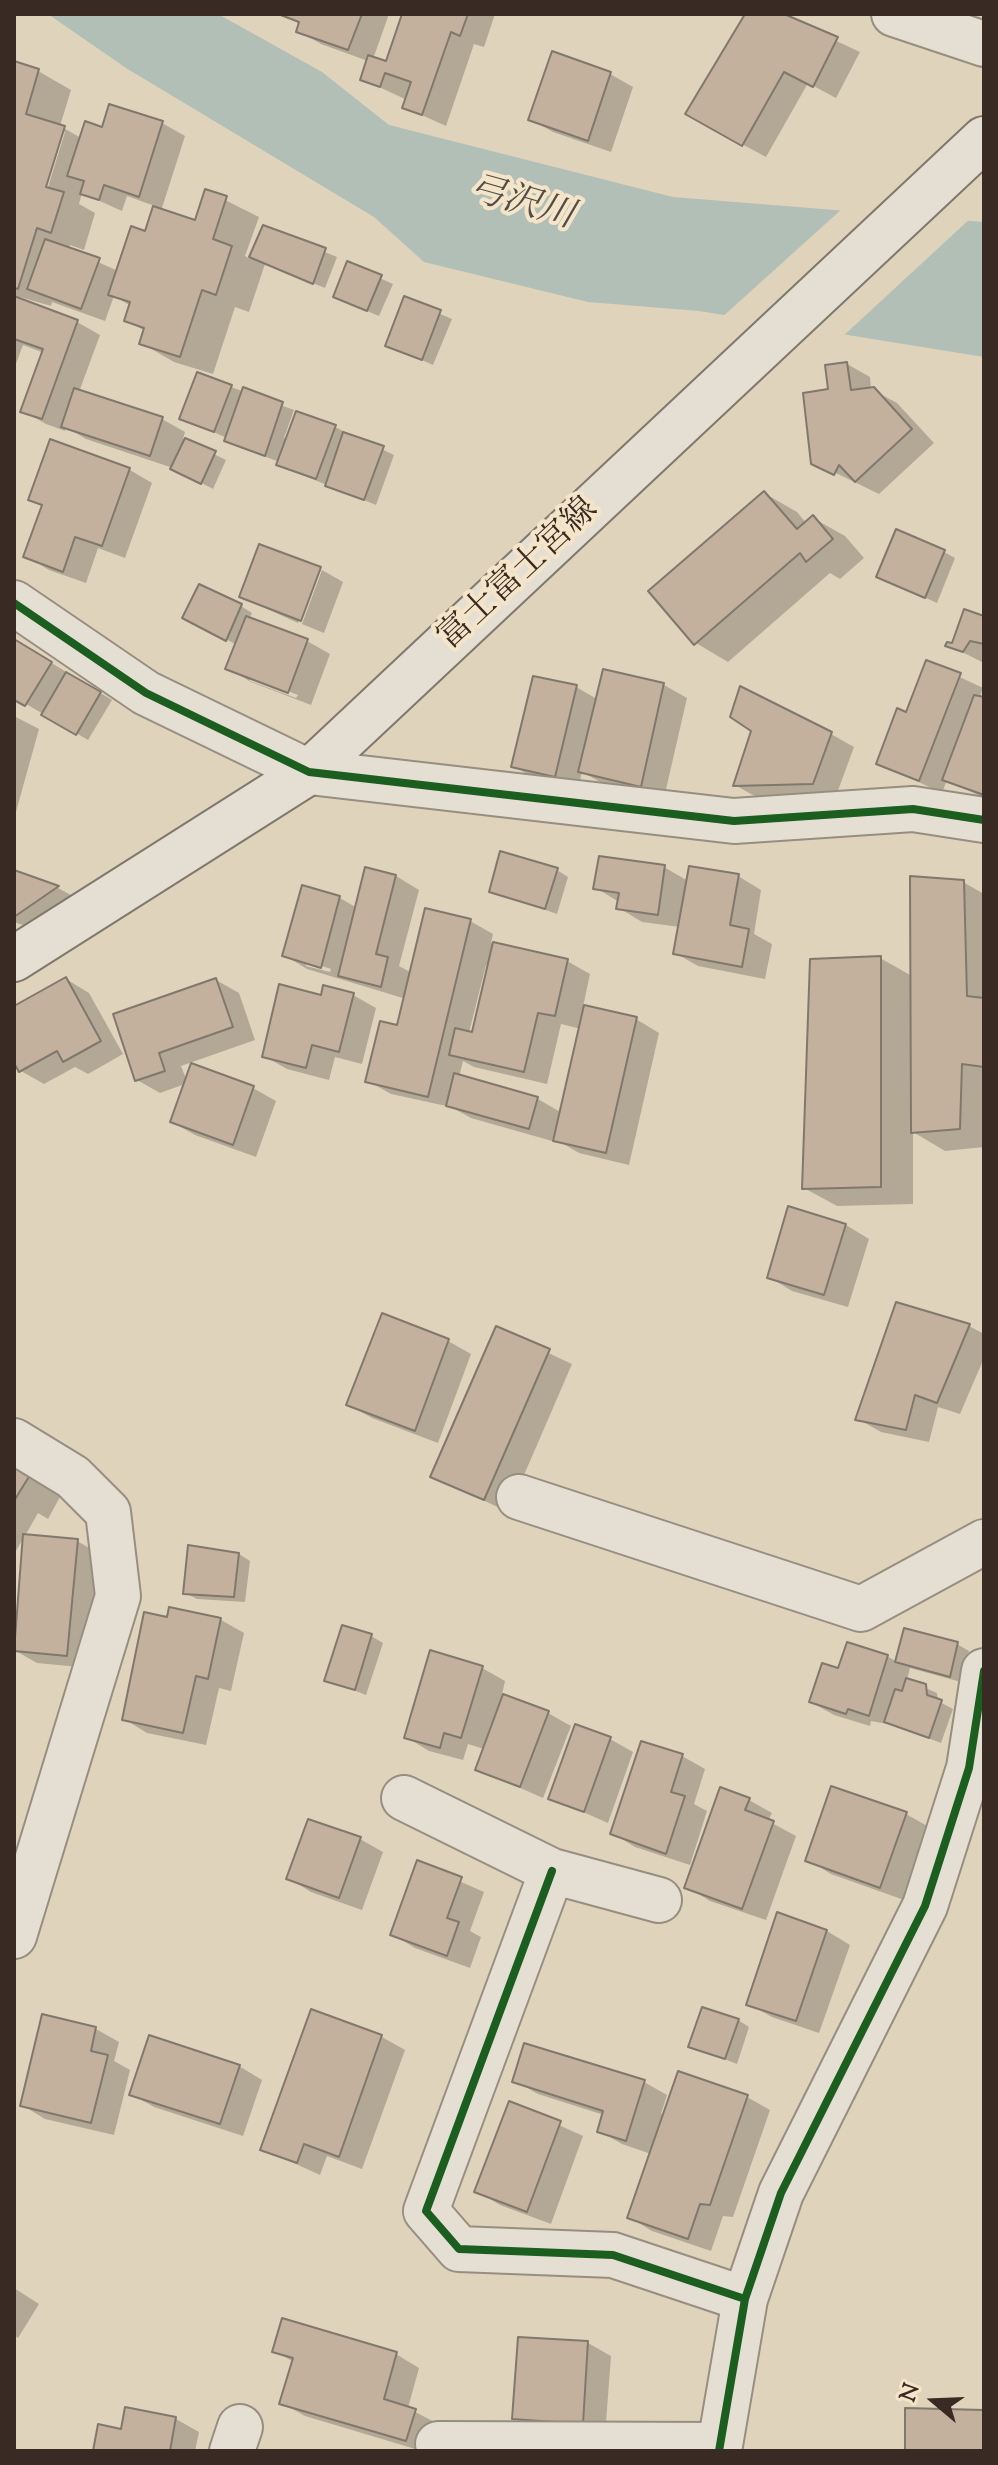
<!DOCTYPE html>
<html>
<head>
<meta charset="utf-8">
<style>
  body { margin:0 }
  #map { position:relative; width:998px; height:2465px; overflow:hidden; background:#dfd3bb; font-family:"Sorts Mill Goudy",serif }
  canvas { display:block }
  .frame { position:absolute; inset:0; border:16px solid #392a24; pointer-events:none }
  .north { position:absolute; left:894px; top:2361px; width:80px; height:80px; -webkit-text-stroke:6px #f4e5c9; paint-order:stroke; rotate:289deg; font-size:22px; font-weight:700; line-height:32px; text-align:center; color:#392a24 }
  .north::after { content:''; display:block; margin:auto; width:28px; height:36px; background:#392a24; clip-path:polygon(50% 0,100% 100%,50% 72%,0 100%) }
</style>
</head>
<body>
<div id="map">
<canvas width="998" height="2465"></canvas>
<div class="frame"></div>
<div class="north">N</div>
</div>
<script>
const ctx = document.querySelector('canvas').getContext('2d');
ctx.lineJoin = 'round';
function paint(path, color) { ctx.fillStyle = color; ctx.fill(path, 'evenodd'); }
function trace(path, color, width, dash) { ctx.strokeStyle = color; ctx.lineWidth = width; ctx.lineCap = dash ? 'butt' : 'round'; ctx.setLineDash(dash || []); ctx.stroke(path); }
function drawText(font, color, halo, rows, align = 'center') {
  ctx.font = font + ' "Sorts Mill Goudy","Noto Serif JP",serif'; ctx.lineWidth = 8; ctx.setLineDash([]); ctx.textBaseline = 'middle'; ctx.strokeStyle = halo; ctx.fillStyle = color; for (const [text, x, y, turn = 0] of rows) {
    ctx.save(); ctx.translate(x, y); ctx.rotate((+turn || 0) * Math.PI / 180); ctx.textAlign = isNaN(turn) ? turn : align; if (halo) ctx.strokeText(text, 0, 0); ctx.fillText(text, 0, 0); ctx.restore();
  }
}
paint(new Path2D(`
  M48,14H218L322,72L389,125L673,197L984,222V357L699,311L588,302L424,262L374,217L126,68Z`), '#b2bfb7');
paint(new Path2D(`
  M843,208L972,217L841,338L720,319Z`), '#dfd3bb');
paint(new Path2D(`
  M282,14H389L373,59L387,64L404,14H495L484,47L474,44L446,126L404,107L407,100L362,79L368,61L321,44L298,31L300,24Z
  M747,14H779L860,52L836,98L808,83L766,157L710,127Z
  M14,63L38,71L71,90L60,126L81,138L103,130L162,123L185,136L161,211L196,222L207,191L259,217L245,256L250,259L264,227L337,257L325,288L265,264L249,312L235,307L213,374L174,362L141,343L145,331L126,320L131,306L114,296L105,321L52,302L51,306L20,297L19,300L77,322L100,335L79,392L162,419L185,432L183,439L226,460L213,489L173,468L86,439L66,427L65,431L46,424L23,411L44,353L23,345L14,369ZM61,132H65L45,197L41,196ZM82,193L122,211L127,196L155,206L147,233L118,271L69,249L70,245L84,250L95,213L79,204Z
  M610,74L633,87L611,152L553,132L530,119Z
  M348,264L393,284L379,316L346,302Z
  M405,299L452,319L433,365L388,345Z
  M847,364L870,377L871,389L897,403L934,443L879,494L813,462L830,391Z
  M231,387L294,410L284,438L335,427L394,455L376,505L290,470L280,462L238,447L227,438L181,418Z
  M51,441L130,470L152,483L125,558L98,548L86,583L49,570L26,556L44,506L30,499Z
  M764,493L797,512L806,523L813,518L845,536L864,558L840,579L830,573L728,662L696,643Z
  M260,546L321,570L298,623L241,597Z
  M944,552L955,558L937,603L890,582Z
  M322,570L343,582L324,633L302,624Z
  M241,606L252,613L249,619L307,641L330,654L311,705L251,682L228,668L237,645L196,623ZM250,676L298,695L296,698L250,681Z
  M984,618V663L948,645L953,646Z
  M14,640L112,700L88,740L14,697Z
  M928,662L983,688L979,699L984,700V798L947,780L942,793L878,763L907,714Z
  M604,671L664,685L687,698L664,798L604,784L582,772L578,789L536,779L513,766L576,687L597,699Z
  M14,716L39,729L14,819Z
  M831,734L854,747L836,796L758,798L735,785Z
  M664,867L688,881L738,876L761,890L754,934L772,944L765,979L698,966L675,953L680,927L642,922L619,908V902L596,888Z
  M557,870L568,877L557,914L491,891Z
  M14,872L58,888L80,900L37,930L14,922Z
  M396,876L419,890L399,966L412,973L470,921L493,934L491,943L567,961L590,974L583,1007L636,1019L659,1033L629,1165L579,1153L553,1138L552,1141L471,1118L451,1107L391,1094L368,1081L399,1027L406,999L307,969L284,955L304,888L340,898L357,908ZM306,961L331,969L330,972L306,966ZM486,965L489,966L474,1034L469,1033ZM561,1024L581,1029L562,1113L538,1099L459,1077L463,1061L474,1067L547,1084Z
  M963,882L984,894V1147L945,1151L913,1132V1204L837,1206L804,1188L880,958L912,976Z
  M66,979L89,993L123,1054L88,1074L75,1067L44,1084L21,1071L14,1059V1008Z
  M216,980L239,993L255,1040L181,1066L187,1081L253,1088L276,1101L256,1157L195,1135L172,1122L185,1084L160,1093L137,1080Z
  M353,995L376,1008L362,1064L335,1057L329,1080L287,1069L264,1056L322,997Z
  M790,1208L846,1225L869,1239L848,1307L792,1291L769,1277Z
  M897,1304L969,1326L984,1334V1358L960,1414L938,1407L929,1442L881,1432L858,1419Z
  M497,1329L572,1364L508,1512L432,1476Z
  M448,1341L471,1354L438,1443L372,1418L349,1405Z
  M14,1465L61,1495L48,1519L38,1513L25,1536L77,1541L100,1554L90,1668L37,1663L14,1650L24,1537L14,1554Z
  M239,1554L250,1561L245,1602L197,1599L185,1593Z
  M169,1619L221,1620L244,1633L231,1691L219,1688L206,1745L147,1733L124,1719Z
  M371,1636L383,1643L366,1695L327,1680Z
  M957,1644L969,1651L961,1682L910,1668L907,1680L937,1693L938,1701L953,1709L941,1743L893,1725L871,1721L870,1726L834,1715L811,1702L840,1670L887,1656L897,1662Z
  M431,1652L482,1668L505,1681L502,1695L548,1713L571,1726L543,1798L477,1769L484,1749L468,1744L463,1760L429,1751L406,1737Z
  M610,1739L633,1752L608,1823L551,1798Z
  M682,1756L705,1769L694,1804L707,1811L690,1865L635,1847L612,1833Z
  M749,1800L772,1813L768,1821L796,1836L766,1920L710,1901L687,1887Z
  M906,1814L929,1827L904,1900L831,1874L808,1860Z
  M360,1839L383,1852L362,1910L311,1892L288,1878Z
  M418,1863L484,1892L470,1931L481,1937L470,1968L415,1948L392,1934Z
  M778,1915L827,1931L850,1945L819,2033L772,2017L749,2004Z
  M313,2012L382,2037L405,2050L362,2169L327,2156L320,2175L263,2149Z
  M738,2020L749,2027L737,2064L690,2046Z
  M96,2029L119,2042L114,2061L130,2070L114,2135L45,2119L22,2105Z
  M239,2066L262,2080L243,2136L154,2107L131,2094Z
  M515,2081L644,2082L667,2095L661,2114L665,2115L747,2097L770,2110L733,2217L723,2216L711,2251L652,2231L629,2217L651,2154L622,2144L599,2131L604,2115L538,2094Z
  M511,2103L583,2136L551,2224L500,2205L477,2191Z
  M14,2288L39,2304L18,2338L14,2335Z
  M588,2343L611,2356L605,2436L537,2432L514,2418Z
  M274,2351L396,2354L419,2368L408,2408L438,2424L422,2451L305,2416L282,2403L294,2362Z
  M176,2419L199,2432L195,2451H95L123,2431Z`), '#0003');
const building = new Path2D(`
  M278,14H362L348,50L296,32L299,22Z
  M402,14H468L460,36L451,32L422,115L402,108L411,82L385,73L380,87L360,80L368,55L386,61Z
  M745,14H784L838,37L813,87L784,72L742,146L685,114Z
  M552,51L611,72L588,141L528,120Z
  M14,61L39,69L26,114L65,126L46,187L64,192L51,233L37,228L18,289L14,288Z
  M109,104L163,121L139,197L104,185L99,200L80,194L84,181L67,176L85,121L102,127Z
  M205,189L227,196L213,239L232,246L216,295L202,290L180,357L139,344L144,328L124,321L130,302L108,295L131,226L145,231L153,206L195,220Z
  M263,225L326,248L313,284L249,257Z
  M45,239L100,258L81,309L27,289Z
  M347,261L382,275L367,311L333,297Z
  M14,296L78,320L42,419L20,412L43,349L14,339Z
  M404,296L441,310L422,360L385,346Z
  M847,362L851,390L874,387L912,429L855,482L839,465L834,475L811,464L803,393L828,389L825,365Z
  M197,372L232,385L214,432L179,419Z
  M243,387L283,402L265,456L224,441Z
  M74,388L163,417L150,456L61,427Z
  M296,411L336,425L316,479L276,465Z
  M343,432L384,446L364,500L325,486Z
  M185,438L216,451L201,484L170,469Z
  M50,439L130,468L102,546L75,537L63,572L23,557L42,505L28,500Z
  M764,491L797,529L813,515L833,539L806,562L800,553L694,645L648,591Z
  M896,529L945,550L925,598L876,577Z
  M259,544L321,567L301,621L239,597Z
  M199,584L242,604L226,641L182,618Z
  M964,609L984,616V644L970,641L963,652L945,646L947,642L952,643Z
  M246,616L308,639L288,693L225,669Z
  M14,639L52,662L25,706L14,700Z
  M926,660L961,673L919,781L876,764L897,708L906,712Z
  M603,669L664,683L641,787L578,772Z
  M66,672L101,692L76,735L41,715Z
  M533,676L577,685L555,777L511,767Z
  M740,686L832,732L813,784L733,786L751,731L730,717Z
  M974,695L984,697V795L942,780Z
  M500,851L558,868L545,909L489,892Z
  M599,856L665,865L658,915L616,909L619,893L593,889Z
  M689,866L739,874L730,925L749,929L742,967L673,954Z
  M365,867L396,875L376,954L388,957L381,987L338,976Z
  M14,870L59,886L14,917Z
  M910,876L964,880L967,996L984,998V1067L962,1064L960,1129L911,1133Z
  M302,885L340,896L321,968L282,956Z
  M425,908L471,919L428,1097L365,1082L380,1021L397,1025Z
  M493,942L568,959L555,1016L538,1013L524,1072L449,1055L455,1028L472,1032Z
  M881,956V1187L802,1189L810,959Z
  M66,977L101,1041L63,1062L57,1051L19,1072L14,1063V1006Z
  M216,978L233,1027L159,1053L165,1071L135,1081L113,1014Z
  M279,984L321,995L323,985L354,993L339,1052L312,1045L306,1068L262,1057Z
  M584,1005L637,1017L606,1153L553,1141Z
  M191,1063L254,1086L233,1145L170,1122Z
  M454,1073L538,1097L529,1129L446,1106Z
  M788,1206L846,1224L824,1295L767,1278Z
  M896,1302L970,1324L937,1403L915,1395L906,1430L855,1420Z
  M382,1313L449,1339L415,1431L346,1405Z
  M496,1326L550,1349L484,1500L430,1477Z
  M14,1464L30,1475L14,1501Z
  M23,1534L78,1539L67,1656L14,1651Z
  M188,1545L239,1553L234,1597L183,1594Z
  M169,1607L221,1618L208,1679L196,1676L183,1733L122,1720L144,1612L167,1617Z
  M342,1625L372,1634L355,1690L324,1681Z
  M904,1628L958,1642L950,1677L895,1662Z
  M847,1642L888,1655L869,1716L848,1709L846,1714L809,1702L822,1663L838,1668Z
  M430,1650L483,1666L461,1738L444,1733L440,1748L404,1738Z
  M906,1678L926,1684L927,1695L942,1700L929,1738L884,1722L895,1689L902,1691Z
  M503,1694L549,1711L520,1787L475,1770Z
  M575,1724L611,1737L584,1812L548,1799Z
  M641,1741L683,1754L671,1792L685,1796L666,1854L610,1834Z
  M831,1786L907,1812L880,1888L805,1861Z
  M720,1787L750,1798L745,1810L774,1821L742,1909L684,1888Z
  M308,1819L361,1837L339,1898L286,1879Z
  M417,1860L462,1877L447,1918L459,1922L447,1956L390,1935Z
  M777,1912L827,1930L796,2021L746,2005Z
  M702,2007L739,2019L725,2059L688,2047Z
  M311,2009L382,2035L339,2157L304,2144L297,2163L260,2150Z
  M42,2014L96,2027L91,2051L108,2055L91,2123L20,2106Z
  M149,2035L240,2065L220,2124L129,2095Z
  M524,2043L645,2080L626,2141L597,2132L603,2111L512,2082Z
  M678,2071L748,2095L710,2205L700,2204L688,2239L627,2218Z
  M509,2101L561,2121L527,2212L474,2192Z
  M282,2318L397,2352L384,2399L416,2409L406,2441L279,2404L293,2358L272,2352Z
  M518,2337L588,2341L583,2424L512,2419Z
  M125,2407L176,2417L170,2451H93L98,2424L121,2429Z
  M905,2408L984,2410V2451H905Z`);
paint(building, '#c3b19e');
trace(building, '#80786c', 2);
const street = new Path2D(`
  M894,14L984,44
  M14,603L146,693L309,772L734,821L913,809L984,820
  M14,1441L73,1477L108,1512L118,1596L14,1936
  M519,1497L861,1609L984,1542
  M404,1798L552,1871L659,1900
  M552,1871L426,2211L459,2249L613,2255L745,2299
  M438,2444L720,2445
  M232,2451L240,2427
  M719,2451L745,2299L781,2193L925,1906L969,1768L984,1671`);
const secondary = new Path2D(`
  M14,959L309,772L984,139`);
trace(street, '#978e80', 48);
trace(secondary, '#80786c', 48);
trace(street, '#e5dfd3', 44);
trace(secondary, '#e5dfd3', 44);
trace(new Path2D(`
  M14,603L146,693L309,772L734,821L913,809L984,820
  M552,1871L426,2211L459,2249L613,2255L745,2299
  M719,2451L745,2299L781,2193L925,1906L969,1768L984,1671`), '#1b5e20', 8);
drawText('34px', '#392a24', '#f4e5c9', [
  ["富士富士宮線",520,576,-43]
]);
drawText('italic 36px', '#524d48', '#f4e5c9', [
  ["弓沢川",520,206,16]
]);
</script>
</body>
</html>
